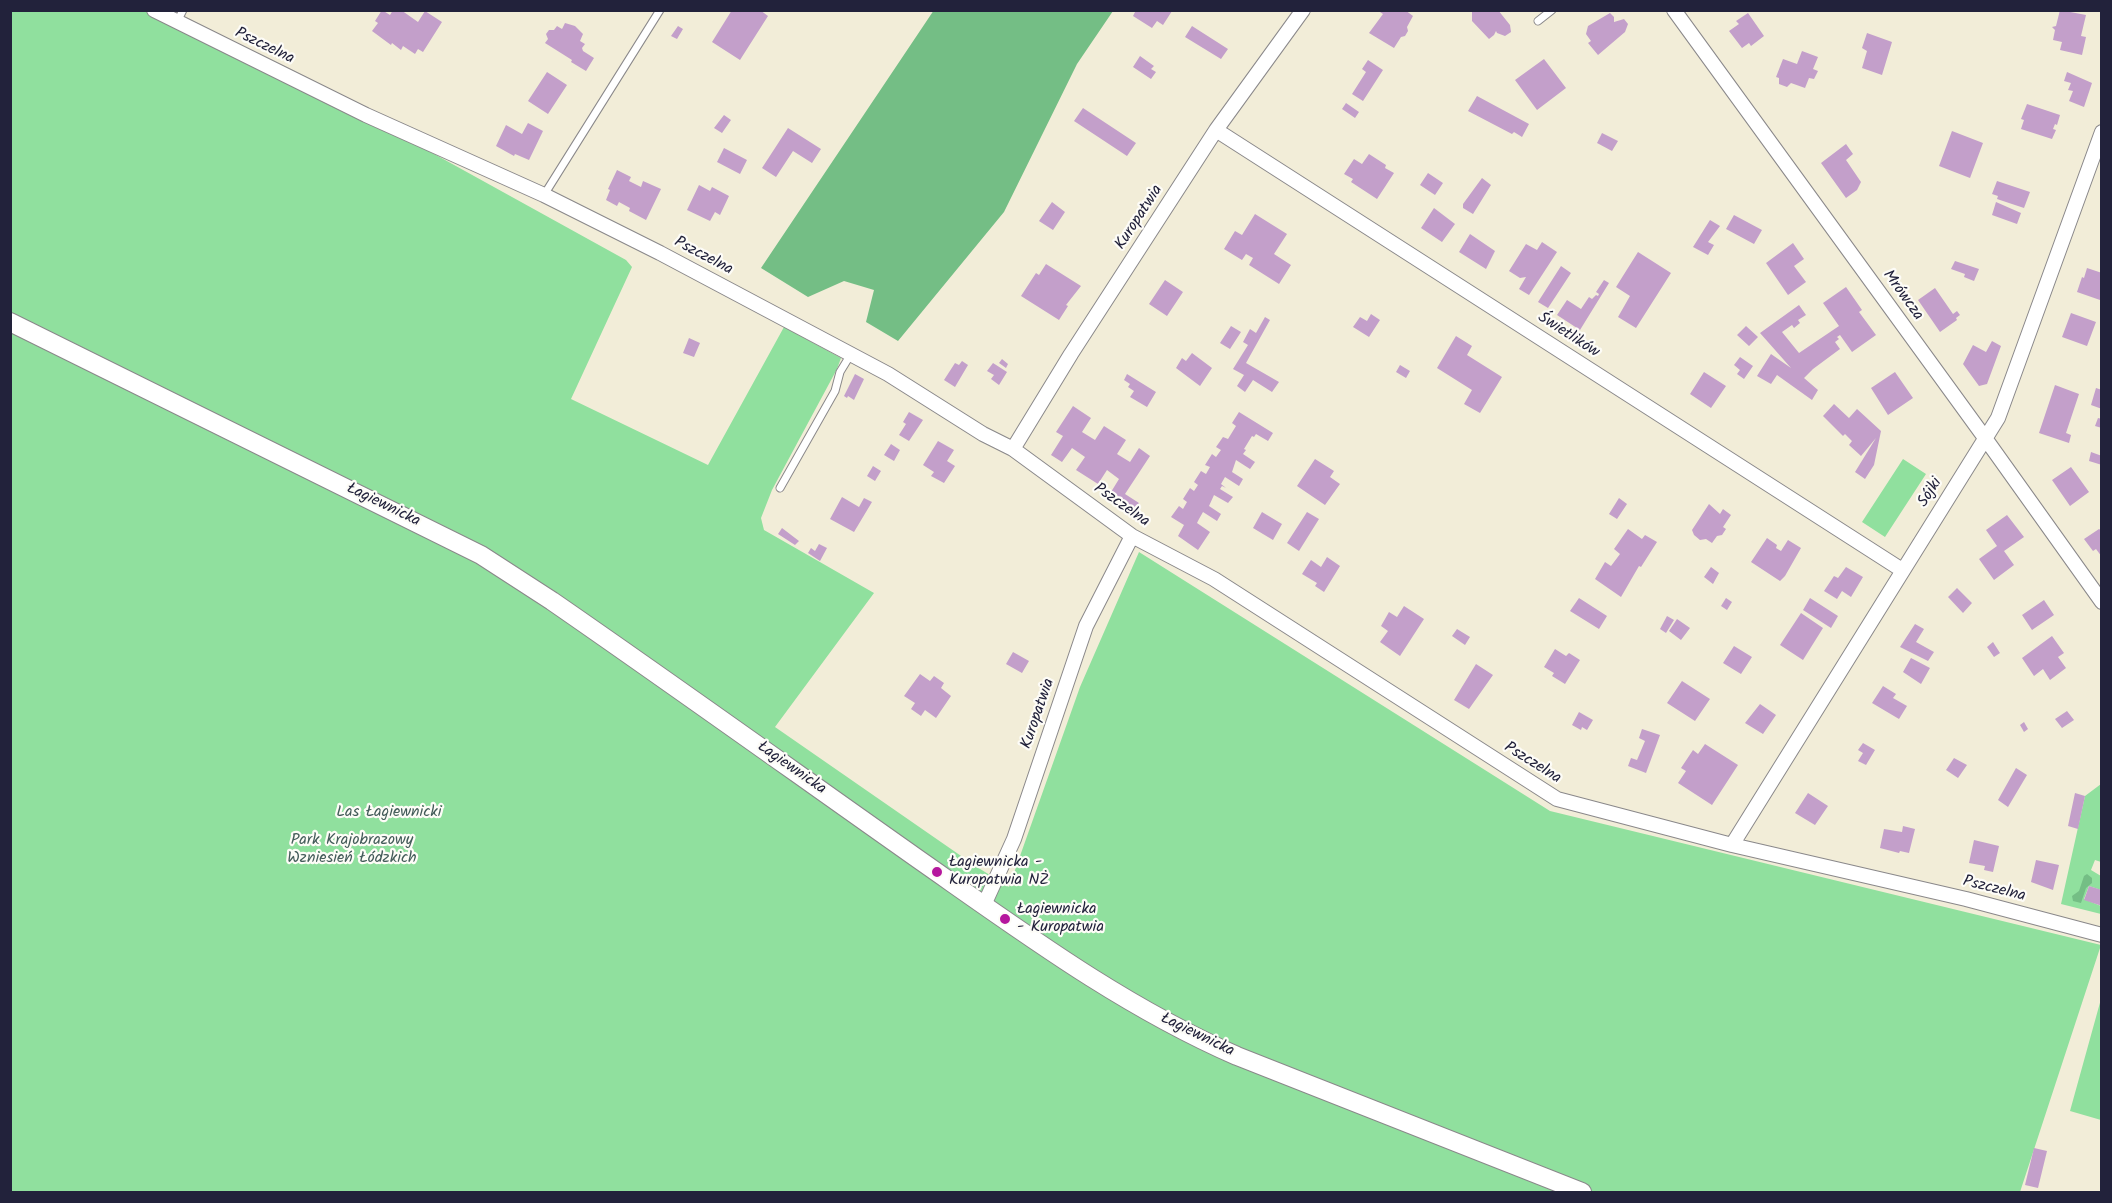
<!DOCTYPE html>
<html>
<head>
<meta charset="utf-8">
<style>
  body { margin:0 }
  #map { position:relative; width:2112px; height:1203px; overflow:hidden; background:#f2edd8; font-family:Kalam,sans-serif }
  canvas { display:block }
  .frame { position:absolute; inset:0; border:12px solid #22223b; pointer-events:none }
</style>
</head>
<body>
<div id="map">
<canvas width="2112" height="1203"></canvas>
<div class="frame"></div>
</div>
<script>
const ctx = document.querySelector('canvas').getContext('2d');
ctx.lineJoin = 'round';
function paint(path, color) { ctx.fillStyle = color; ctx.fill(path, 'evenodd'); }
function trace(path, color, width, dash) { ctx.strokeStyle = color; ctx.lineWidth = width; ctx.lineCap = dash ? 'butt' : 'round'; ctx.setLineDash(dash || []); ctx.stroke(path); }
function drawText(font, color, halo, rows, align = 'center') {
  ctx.font = font + ' Kalam,sans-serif'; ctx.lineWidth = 4.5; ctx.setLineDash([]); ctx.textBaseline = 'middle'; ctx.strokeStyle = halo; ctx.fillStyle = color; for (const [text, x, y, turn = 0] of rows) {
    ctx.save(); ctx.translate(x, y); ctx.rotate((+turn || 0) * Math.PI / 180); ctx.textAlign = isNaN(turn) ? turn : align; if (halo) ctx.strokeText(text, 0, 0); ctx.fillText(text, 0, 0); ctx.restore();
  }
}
paint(new Path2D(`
  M10,11H153L360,113L626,260L632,267L571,399L708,465L784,327L841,358L837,369L772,490L761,518L764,530L874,593L775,727L977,867L1009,887L1080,687L1139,552L1550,811L2101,945L2020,1192H11Z
  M1903,459L1926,474L1885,537L1862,522Z
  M2101,784V862L2095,860L2091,870L2101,876V890L2089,886L2084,899L2101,906V914L2061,904L2085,796Z
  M2101,999V1120L2070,1111Z`), '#90e09e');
paint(new Path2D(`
  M934,10L1113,11L1077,64L1004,212L898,341L866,322L874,290L844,281L808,297L761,268Z
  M2087,874L2092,878V883L2086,888L2081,903L2073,901L2072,896L2079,891L2084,876Z`), '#74be85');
paint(new Path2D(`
  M382,10L390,15L393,10H401L418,22L425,11L442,22L423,52L418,49L415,54L403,46L401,50L392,43L391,45L372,31L378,23L375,21Z
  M732,10H760L768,16L740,60L712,42Z
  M1136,10H1171L1172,11L1163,25L1157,21L1152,28L1133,16Z
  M1377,10H1405L1413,16L1407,27L1408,31L1405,36L1401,37L1394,48L1369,33L1383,14Z
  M1498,10L1510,25L1511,32L1505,36L1497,33L1496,31L1494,35L1489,39L1472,21V11Z
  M2060,10L2086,15L2081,36L2086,37L2082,55L2060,50L2062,42L2053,40L2055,30L2052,27L2056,26Z
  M1610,13L1614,17V22L1624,19L1628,24L1625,32L1598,55L1588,43L1591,41L1586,34L1588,26Z
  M1748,13L1764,36L1751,46L1749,43L1742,48L1729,31L1739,24L1736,21Z
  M565,23L575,26L583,34L580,41L585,44L582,48L583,51L594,58L586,71L571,62L572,60L545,43L548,39L546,34L549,30H554L557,26L562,29Z
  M678,26L683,29L677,39L671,36Z
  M1192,26L1228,49L1221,59L1185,37Z
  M1867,33L1892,42L1882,75L1862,68L1867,51L1862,48Z
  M1802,51L1818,57L1813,69L1818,71L1814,79L1809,78L1805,88L1791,83L1787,87L1779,84V78L1776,77L1783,59L1797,64Z
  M1140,56L1154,66L1151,69L1156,72L1151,79L1133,67Z
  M1544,59L1566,88L1537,110L1515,80Z
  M1368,60L1383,70L1363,101L1352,94L1366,72L1362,69Z
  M547,72L567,85L548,114L528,101Z
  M2067,72L2092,83L2084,107L2069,101L2073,91L2068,90L2071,83L2064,81Z
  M1477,96L1529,124L1522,137L1514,132L1512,134L1468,111Z
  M1346,103L1359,112L1355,118L1342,109Z
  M2027,104L2060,115L2057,125L2055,124L2053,129L2056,130L2052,139L2021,129L2024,120L2021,119Z
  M1083,108L1136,143L1127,156L1074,121Z
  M724,115L731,120L722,133L714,128Z
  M528,123L543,131L529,160L515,154L514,156L496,146L506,125L522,134Z
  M788,128L821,149L812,163L793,151L776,177L762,168Z
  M1952,131L1983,143L1970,178L1939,166Z
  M1602,133L1618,141L1612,151L1597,143Z
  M1846,144L1853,154L1846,160L1861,182L1857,190L1846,198L1821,163Z
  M724,148L747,160L740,174L717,162Z
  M1369,154L1386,165L1385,168L1394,173L1377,199L1351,182L1353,179L1344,174L1354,159L1362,164Z
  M617,170L631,177L629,181L641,187L643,181L661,189L646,220L629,211L630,208L619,202L617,206L606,200L610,190L608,189Z
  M1428,173L1443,183L1435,195L1420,185Z
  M1482,178L1491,185L1473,214L1463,208V204Z
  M1997,181L2030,192L2024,208L1997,199L1998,196L1992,194Z
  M699,185L710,191L712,187L729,196L720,215L715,212L710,221L687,210Z
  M1052,202L1065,212L1053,230L1039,221Z
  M1996,202L2021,213L2017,224L1992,215Z
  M1434,208L1455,224L1442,242L1421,228Z
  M1255,214L1287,234L1274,254L1291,265L1279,284L1249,265L1253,258L1246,254L1242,260L1224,249L1235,231L1242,235Z
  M1734,215L1762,230L1754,244L1726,229Z
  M1710,220L1720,226L1708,242L1714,245L1708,255L1693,247Z
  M1470,234L1495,251L1486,269L1459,252Z
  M1542,242L1557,252L1529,295L1519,289L1526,277L1520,278L1509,271L1526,244L1537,250Z
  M1793,243L1804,259L1794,266L1806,282L1788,295L1766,263Z
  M1638,252L1671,273L1636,328L1618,317L1630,296L1616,287Z
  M1955,261L1979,269L1974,281L1964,277L1965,274L1951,269Z
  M1046,264L1081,286L1066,305L1068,306L1059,320L1021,296L1036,273L1039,275Z
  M1561,266L1571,273L1548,308L1538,302Z
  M2087,268L2102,273L2100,300L2077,292L2082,277L2084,278Z
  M1165,280L1183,292L1167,316L1149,304Z
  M1604,280L1609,283L1580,330L1557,315L1567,300L1581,309L1589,297L1592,299L1596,295L1598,296L1599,294L1596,292Z
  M1846,287L1862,310L1859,312L1876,335L1852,352L1840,335L1837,337L1839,339L1835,342L1840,349L1813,369L1804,378L1818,390L1812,400L1777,375L1771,384L1757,376L1771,354L1791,368L1760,333L1799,305L1806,315L1798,320L1800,323L1794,328L1792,325L1782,332L1799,353L1839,326L1823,303Z
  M1935,288L1953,314L1957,311L1960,315L1956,318L1957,320L1940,332L1918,300Z
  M2071,313L2096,322L2087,346L2062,337Z
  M1371,314L1380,320L1369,337L1353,327L1360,317L1367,321Z
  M1265,317L1270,320L1246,363L1279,382L1272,392L1253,380L1245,392L1237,386L1244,375L1233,369L1248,345L1243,342L1250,329L1256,333Z
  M1231,326L1241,332L1230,349L1220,343Z
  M1746,326L1758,337L1749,346L1737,335Z
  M1456,336L1472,346L1467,355L1502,377L1480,413L1464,404L1472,390L1437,368Z
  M689,338L700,343L694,357L683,353Z
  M1992,341L2001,346L1987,384L1979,386L1963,364L1973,345L1986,352Z
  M1192,353L1212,368L1200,386L1176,368L1182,358L1186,361Z
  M1740,357L1753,366L1744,379L1737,374L1740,370L1734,365Z
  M1002,359L1008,364L1006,368L999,363Z
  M962,361L968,365L955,387L944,380L955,363L959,365Z
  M993,363L1007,372L999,385L991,379L994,375L987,371Z
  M1400,365L1410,371L1406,378L1396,372Z
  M1704,372L1726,386L1711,408L1690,394Z
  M1895,372L1913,398L1888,415L1871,388Z
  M855,374L864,379L854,400L848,396L847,398L844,396Z
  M1127,374L1156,392L1147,407L1130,397L1134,391L1128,387L1130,384L1124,380Z
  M2055,385L2079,394L2066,433L2071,435L2069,443L2039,433Z
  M2096,388L2102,390V409L2091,405Z
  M1834,404L1849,418L1857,409L1881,431L1874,465L1865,479L1855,472L1876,438L1861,456L1849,445L1852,441L1845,434L1843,436L1823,416Z
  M1073,406L1091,418L1082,432L1095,440L1104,426L1126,440L1117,454L1130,462L1139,448L1150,456L1125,494L1139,503L1132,514L1117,505L1122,499L1111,492L1119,479L1107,470L1098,484L1076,470L1085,457L1072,448L1062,462L1051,455L1063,436L1056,432Z
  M909,412L923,420L909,441L899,435L906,424L903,422Z
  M1239,412L1273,433L1268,441L1256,434L1254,437L1252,436L1244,449L1246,450L1243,454L1255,462L1250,469L1236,460L1232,472L1243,479L1239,486L1225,477L1221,484L1226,488L1222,486L1220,489L1233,497L1228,503L1214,495L1209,506L1221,514L1217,521L1203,512L1199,519L1197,523L1210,532L1198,550L1178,536L1184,525L1171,517L1179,506L1183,509L1187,502L1183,499L1190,488L1194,491L1198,485L1194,482L1201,471L1206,474L1210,467L1205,465L1212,454L1216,457L1221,450L1216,447L1223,437L1228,439L1236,426L1232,423Z
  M2098,418L2102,419V428L2095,426Z
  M938,441L954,450L947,461L955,466L944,483L931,476L934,472L923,465Z
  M891,444L900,450L894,461L884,455Z
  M2091,452L2102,456V465L2089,461Z
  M1315,459L1334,471L1330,477L1340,484L1325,505L1297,486Z
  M873,466L881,471L875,481L867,476Z
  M2071,467L2089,492L2070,506L2052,480Z
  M842,497L859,507L864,498L872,502L854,532L830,519Z
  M1619,498L1627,504L1617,519L1609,514Z
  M1709,504L1720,514L1723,509L1731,515L1723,527L1726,529L1722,535L1717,536L1712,543L1706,539L1700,540L1694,535L1692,530Z
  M1262,512L1282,524L1273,540L1253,528Z
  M1307,512L1319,519L1299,551L1287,543Z
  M2007,515L2024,537L2004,551L2014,565L1994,580L1979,559L1997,546L1986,530Z
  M782,528L799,541L795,545L778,534Z
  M1628,529L1642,539L1645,535L1657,542L1641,567L1639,566L1621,597L1595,579L1605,562L1611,566L1620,554L1614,549Z
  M2099,529L2102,531V557L2096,549L2093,551L2084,539Z
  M1767,538L1777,545L1776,548L1781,551L1788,540L1801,548L1785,576L1780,581L1751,562Z
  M819,544L827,548L820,561L808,553L811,548L815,551Z
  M1327,557L1340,566L1324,592L1315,586L1317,583L1302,574L1311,560L1321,567Z
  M1711,567L1719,573L1713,584L1704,577Z
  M1846,567L1863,577L1851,597L1842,591L1837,599L1824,591L1834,576L1838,578Z
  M1957,588L1972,603L1963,613L1948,597Z
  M1579,598L1607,616L1599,629L1570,611Z
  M1726,598L1732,602L1727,610L1721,606Z
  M1810,598L1838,616L1831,628L1803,610Z
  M2044,600L2054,615L2032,630L2022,615Z
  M1404,606L1424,619L1400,656L1380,642L1388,631L1381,626L1389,612L1397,617Z
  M1801,613L1823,628L1803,660L1780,645Z
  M1667,616L1674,620L1666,633L1660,629Z
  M1677,619L1690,628L1681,640L1669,631Z
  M1915,624L1924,629L1916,642L1934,652L1928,661L1900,647Z
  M1457,629L1470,637L1465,645L1452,636Z
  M2052,636L2064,653L2058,657L2066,668L2050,680L2043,669L2034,676L2022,658Z
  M1993,642L2000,653L1994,657L1987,647Z
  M1734,646L1752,657L1741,674L1723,663Z
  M1555,649L1566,656L1569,653L1580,660L1565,684L1552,676L1554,673L1544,667Z
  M1013,652L1029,661L1022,673L1006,664Z
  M1911,658L1930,668L1921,684L1903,672Z
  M1476,664L1493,675L1469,709L1454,700Z
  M920,674L930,681L934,676L944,683L941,688L951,696L936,718L925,710L921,716L911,709L915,703L904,696Z
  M1682,681L1710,699L1695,721L1667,703Z
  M1883,686L1896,694L1893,698L1907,706L1899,719L1872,703Z
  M1760,704L1776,715L1763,734L1745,723Z
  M2067,711L2074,720L2062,728L2055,719Z
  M1579,712L1593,720L1587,730L1582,727L1581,730L1572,725Z
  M2024,722L2028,729L2024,732L2020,725Z
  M1642,729L1660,735L1646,773L1628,766L1631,758L1637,760L1645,741L1639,738Z
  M1863,743L1875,750L1866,765L1858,761L1863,753L1858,750Z
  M1705,744L1738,765L1712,805L1678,783L1686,771L1681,768L1693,750L1698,754Z
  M1954,758L1967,765L1958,778L1946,770Z
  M2016,768L2027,775L2008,807L1998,800Z
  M1808,793L1828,806L1815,825L1795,813Z
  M2075,793L2085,796L2078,829L2068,826Z
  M1903,826L1915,829L1909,853L1900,851L1899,853L1880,848L1884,829L1902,832Z
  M1974,840L1999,846L1993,872L1984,870L1985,866L1969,863Z
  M2036,860L2059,865L2053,890L2031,882Z
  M2089,886L2102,890V906L2084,900Z
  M2034,1148L2047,1151L2038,1188L2025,1185Z`), '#c39fca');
const service = new Path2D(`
  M1538,21L1552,10
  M177,22L183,10
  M544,195L660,10
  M780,488L835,391L840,372L851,354`);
const minor = new Path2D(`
  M154,10L366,115L544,195L660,253L888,374L983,434L1013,449L1132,536L1214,579L1557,799L1732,845L1966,899L2102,935
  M1674,10L1985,438L2102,602
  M1216,130L1902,570
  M1013,449L1071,354L1216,130L1303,10
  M1732,845L1998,418L2102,132
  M984,905L1014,839L1086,626L1132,536`);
const tertiary = new Path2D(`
  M10,322L481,555L552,601C675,686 796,773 918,859C1021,931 1122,1006 1237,1056L1582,1192`);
trace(service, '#8a888a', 9);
trace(minor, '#8a888a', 16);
trace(tertiary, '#8a888a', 20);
trace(service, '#fff', 7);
trace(minor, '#fff', 14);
trace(tertiary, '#fff', 18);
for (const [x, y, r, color] of [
  [937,872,6,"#b5179e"],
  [1005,919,6,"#b5179e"]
]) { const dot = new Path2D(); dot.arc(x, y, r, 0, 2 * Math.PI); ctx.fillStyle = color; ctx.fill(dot); trace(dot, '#fdfcf7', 2); }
drawText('16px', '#22223b', '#fdfcf7', [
  ["Pszczelna",264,47,26],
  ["Kuropatwia",1140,218,-57],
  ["Pszczelna",703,257,28],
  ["Mrówcza",1902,296,54],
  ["Świetlików",1568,336,33],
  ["Sójki",1931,493,-58],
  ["Łagiewnicka",383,506,26],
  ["Pszczelna",1121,506,35],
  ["Kuropatwia",1039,714,-71],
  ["Pszczelna",1532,764,32],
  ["Łagiewnicka",791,769,35],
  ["Pszczelna",1994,890,14],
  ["Łagiewnicka",1197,1036,26]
]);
drawText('16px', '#435b59', '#fdfcf7', [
  ["Las Łagiewnicki",389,813],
  ["Park Krajobrazowy",352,841],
  ["Wzniesień Łódzkich",352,859]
]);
drawText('16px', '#22223b', '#fdfcf7', [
  ["Łagiewnicka -",949,863],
  ["Kuropatwia NŻ",949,881],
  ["Łagiewnicka",1017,910],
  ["- Kuropatwia",1017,928]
], 'left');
</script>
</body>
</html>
